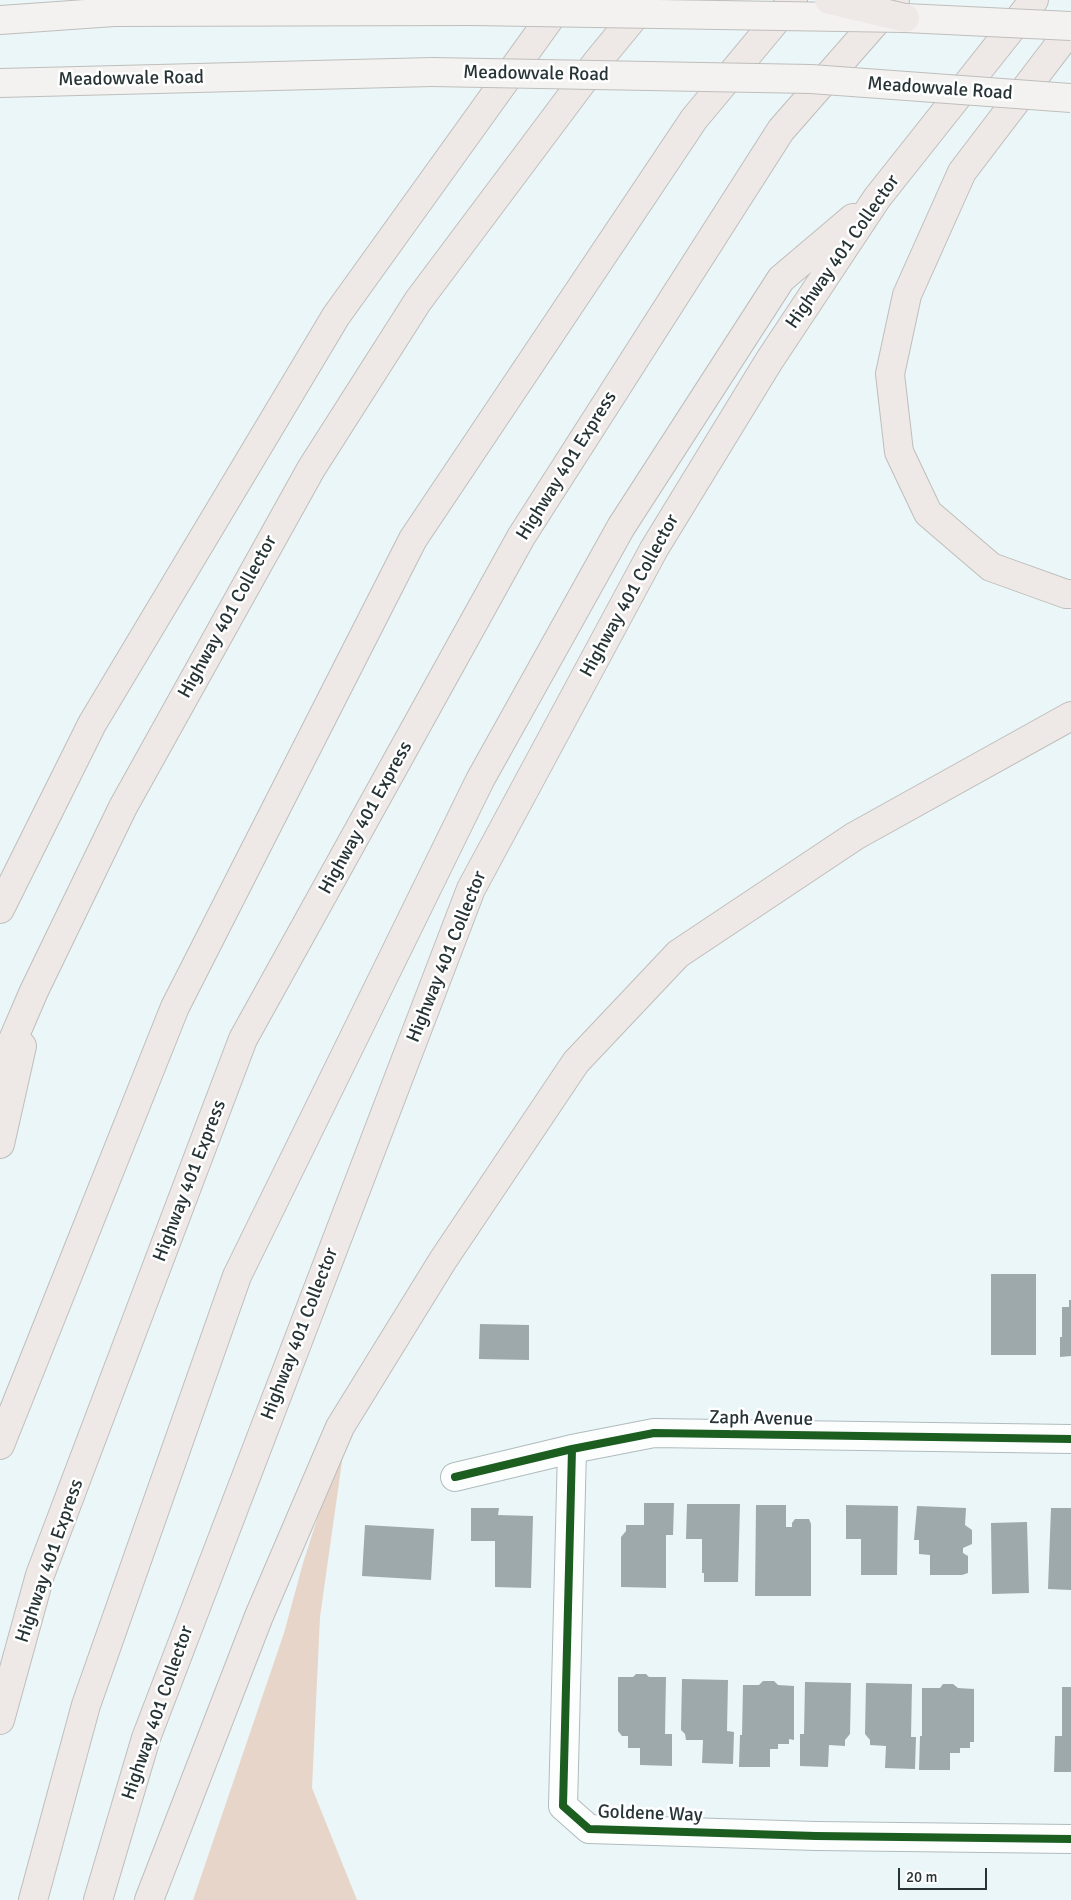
<!DOCTYPE html>
<html>
<head>
<meta charset="utf-8">
<style>
  body { margin:0 }
  #map { position:relative; width:1071px; height:1900px; overflow:hidden; background:#ebf6f8; font-family:Signika,sans-serif }
  canvas { display:block }
  .scale { position:absolute; left:898px; top:1868px; width:89px; height:22px; box-sizing:border-box; border:2px solid #273436; border-top:0; padding-left:6px; font-size:15px; line-height:18px; white-space:nowrap; color:#273436; -webkit-text-stroke:4px #fff; paint-order:stroke }
</style>
</head>
<body>
<div id="map">
<canvas width="1071" height="1900"></canvas>
<div class="scale">20 m</div>
</div>
<script>
const ctx = document.querySelector('canvas').getContext('2d');
ctx.lineJoin = 'round';
function paint(path, color) { ctx.fillStyle = color; ctx.fill(path, 'evenodd'); }
function trace(path, color, width, dash) { ctx.strokeStyle = color; ctx.lineWidth = width; ctx.lineCap = dash ? 'butt' : 'round'; ctx.setLineDash(dash || []); ctx.stroke(path); }
function drawText(font, color, halo, rows, align = 'center') {
  ctx.font = font + ' Signika,sans-serif'; ctx.lineWidth = 5; ctx.setLineDash([]); ctx.textBaseline = 'middle'; ctx.strokeStyle = halo; ctx.fillStyle = color; for (const [text, x, y, turn = 0] of rows) {
    ctx.save(); ctx.translate(x, y); ctx.rotate((+turn || 0) * Math.PI / 180); ctx.textAlign = isNaN(turn) ? turn : align; if (halo) ctx.strokeText(text, 0, 0); ctx.fillText(text, 0, 0); ctx.restore();
  }
}
paint(new Path2D(`
  M347,1426L320,1617L312,1788L357,1900H193L284,1633L303,1563Z`), '#e8d5c9');
paint(new Path2D(`
  M991,1274H1036V1355H991Z
  M1069,1300H1071V1356L1060,1357V1337H1062V1307H1069Z
  M480,1324L529,1325V1360L479,1359Z
  M644,1503H674L673,1535H666V1588L621,1587V1537L626,1531V1525H644Z
  M687,1504H740L738,1582H704V1573H702V1539H686Z
  M756,1505H786V1527H792V1523L795,1519H809L811,1524V1596H755Z
  M846,1505L898,1506L897,1575H861V1539H846Z
  M917,1506L966,1508L965,1525L972,1530V1544L963,1548V1553L968,1556V1573L962,1575H930V1555L919,1554V1540H914Z
  M471,1508H499L498,1515L533,1516L531,1588L495,1587V1541H471Z
  M1051,1508H1071V1590L1048,1589Z
  M1027,1522L1029,1593L992,1594L991,1523Z
  M365,1525L434,1529L431,1580L362,1576Z
  M636,1674H646L649,1677H666L665,1734H672V1766L640,1765V1748H628V1736H622L618,1731V1677H633Z
  M682,1679L728,1680L727,1731L734,1732L733,1764L702,1763L703,1740H686L685,1734L681,1730Z
  M763,1681H774L778,1685L794,1686V1740L789,1739V1744H778V1749H770V1767H739L740,1735H742L743,1685H759Z
  M805,1682L851,1683L850,1734L845,1740V1746L829,1745L828,1767L800,1766V1734H804Z
  M866,1683L912,1684L911,1737H916L915,1769L885,1768L886,1746L870,1745V1740L865,1734Z
  M943,1684H953L958,1688L974,1689V1742H970V1748H960V1753H950V1770H919L920,1736H922V1688H940Z
  M1062,1687H1071V1772H1054L1055,1736H1062Z`), '#9ea9ab');
const minor = new Path2D(`
  M572,1449L563,1806L589,1829L816,1836L1071,1839
  M455,1477L572,1449L654,1433L1071,1439`);
const major = new Path2D(`
  M0,20L114,12L471,11
  M0,83L432,72`);
const highway = new Path2D(`
  M1071,29L962,172L907,295L890,374L899,452L928,513L991,567L1066,594H1071
  M0,909L92,724L336,316L563,0
  M0,1070L34,991L123,807L311,469L418,301L597,62L648,0
  M0,1144L22,1046
  M0,1445L175,1007L413,539L694,119L793,0
  M0,1720L40,1575L243,1039L521,537L781,130L895,0
  M33,1900L86,1705L237,1276L480,780L621,527L781,279L853,218
  M98,1900L146,1738L471,889L654,549L769,361L877,198L1034,0
  M149,1900L259,1616L340,1427L443,1260L576,1062L678,954L855,836L1071,716`);
trace(minor, '#b0bbbd', 30);
trace(major, '#bfbebb', 30);
trace(highway, '#bfbebb', 30);
trace(minor, '#fcfefe', 28);
trace(major, '#f4f2f0', 28);
trace(highway, '#eee9e6', 28);
const majorBridge = new Path2D(`
  M471,11L905,18L1071,26
  M432,72L811,79L1071,98`);
const highwayBridge = new Path2D(`
  M829,0L905,18`);
trace(majorBridge, '#bfbebb', 30, []);
trace(highwayBridge, '#bfbebb', 30, []);
trace(majorBridge, '#f4f2f0', 28);
trace(highwayBridge, '#eee9e6', 28);
trace(new Path2D(`
  M572,1449L563,1806L589,1829L816,1836L1071,1839
  M455,1477L572,1449L654,1433L1071,1439`), '#1b5e20', 8);
drawText('19px', '#273436', '#fff', [
  ["Meadowvale Road",536,74,1],
  ["Meadowvale Road",131,79,-1],
  ["Meadowvale Road",940,89,4],
  ["Highway 401 Collector",843,252,-55],
  ["Highway 401 Express",567,466,-58],
  ["Highway 401 Collector",630,596,-61],
  ["Highway 401 Collector",228,617,-61],
  ["Highway 401 Express",366,818,-61],
  ["Highway 401 Collector",447,957,-68],
  ["Highway 401 Express",190,1181,-69],
  ["Highway 401 Collector",300,1334,-69],
  ["Zaph Avenue",761,1419,1],
  ["Highway 401 Express",50,1561,-71],
  ["Highway 401 Collector",158,1713,-71],
  ["Goldene Way",650,1814,2]
]);
</script>
</body>
</html>
